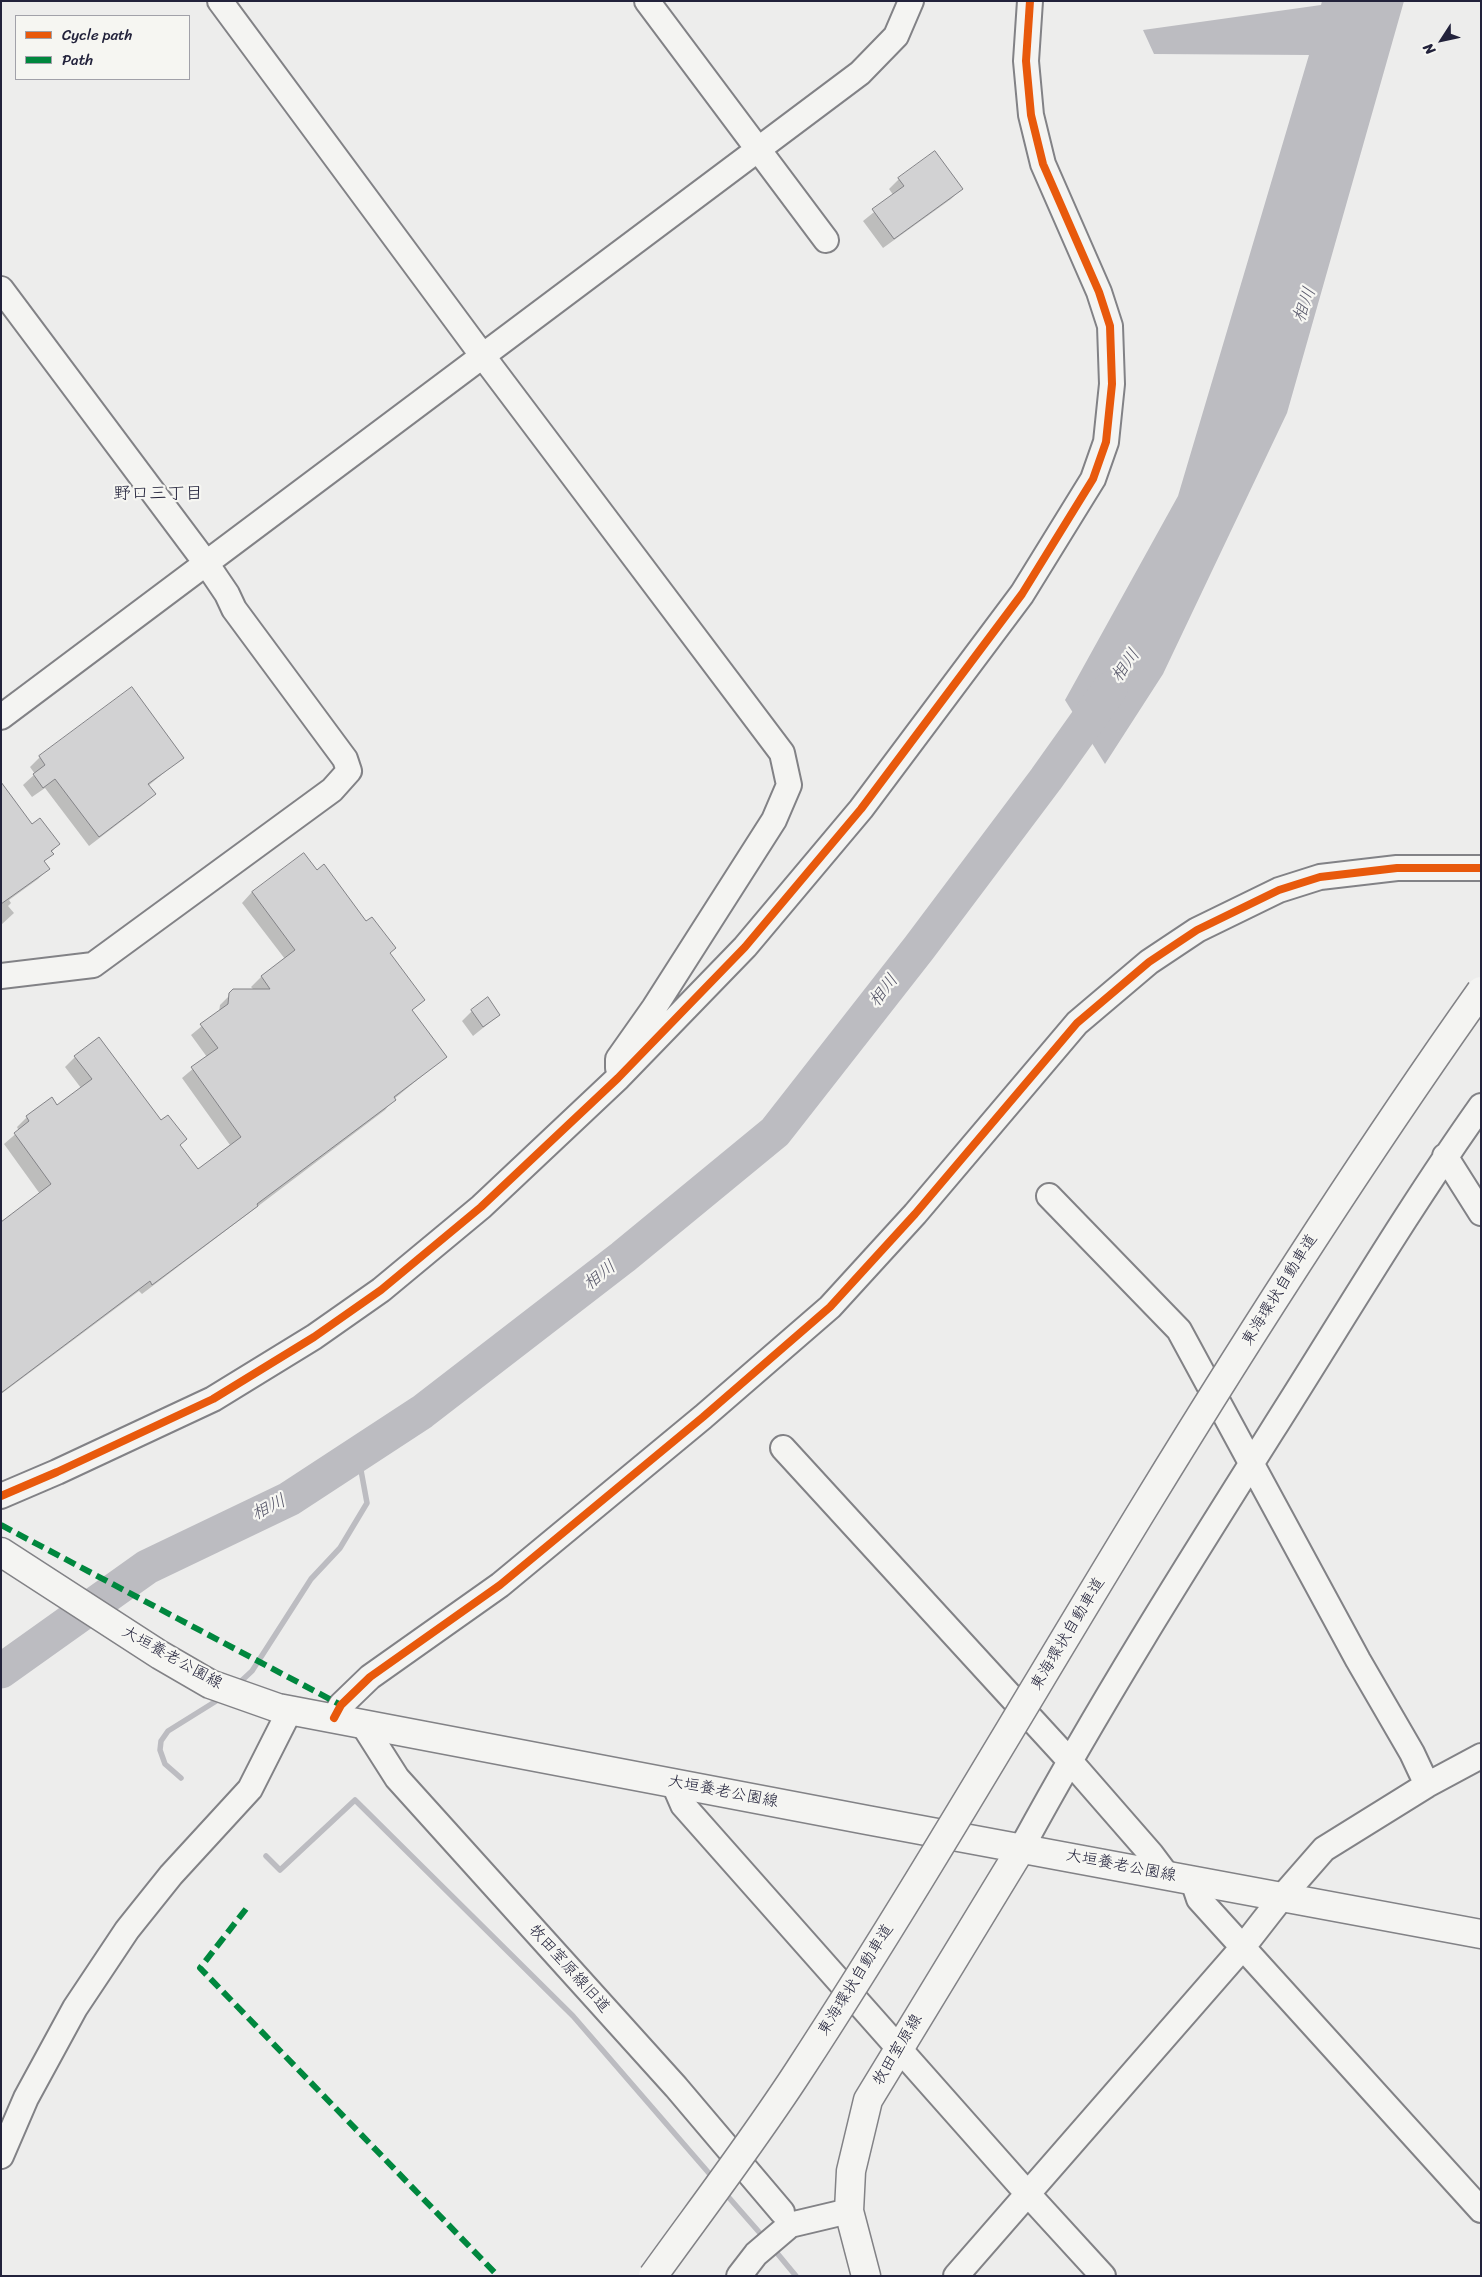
<!DOCTYPE html>
<html>
<head>
<meta charset="utf-8">
<style>
  body { margin:0 }
  #map { position:relative; width:1482px; height:2277px; overflow:hidden; background:#ededec; font-family:Sriracha,sans-serif }
  canvas { display:block }
  .frame { position:absolute; inset:0; border:2px solid #22223b; pointer-events:none }
  .legend { position:absolute; left:15px; top:15px; width:175px; height:65px; box-sizing:border-box; background:#f6f6f2; border:1px solid #a1a1a9; margin:0; padding:6px 9px; list-style:none; font-size:15px; color:#22223b }
  .legend li { display:flex; align-items:center; gap:10px; height:25px }
  .legend b { width:25px; border:1px solid #a1a1a9 }
  .north { position:absolute; left:1417px; top:15px; width:50px; height:50px; -webkit-text-stroke:4px #f6f6f2; paint-order:stroke; rotate:235deg; font-size:14px; font-weight:700; line-height:20px; text-align:center; color:#22223b }
  .north::after { content:''; display:block; margin:auto; width:18px; height:22px; background:#22223b; clip-path:polygon(50% 0,100% 100%,50% 72%,0 100%) }
</style>
</head>
<body>
<div id="map">
<canvas width="1482" height="2277"></canvas>
<div class="frame"></div>
<ul class="legend">
<li><b style="height:6px;background:#e8590c"></b>Cycle path</li>
<li><b style="height:6px;background:#00873e"></b>Path</li>
</ul>
<div class="north">N</div>
</div>
<script>
const ctx = document.querySelector('canvas').getContext('2d');
ctx.lineJoin = 'round';
function paint(path, color) { ctx.fillStyle = color; ctx.fill(path, 'evenodd'); }
function trace(path, color, width, dash) { ctx.strokeStyle = color; ctx.lineWidth = width; ctx.lineCap = dash ? 'butt' : 'round'; ctx.setLineDash(dash || []); ctx.stroke(path); }
function drawText(font, color, halo, rows, align = 'center') {
  ctx.font = font + ' Sriracha,"Klee One",sans-serif'; ctx.lineWidth = 4.5; ctx.setLineDash([]); ctx.textBaseline = 'middle'; ctx.strokeStyle = halo; ctx.fillStyle = color; for (const [text, x, y, turn = 0] of rows) {
    ctx.save(); ctx.translate(x, y); ctx.rotate((+turn || 0) * Math.PI / 180); ctx.textAlign = isNaN(turn) ? turn : align; if (halo) ctx.strokeText(text, 0, 0); ctx.fillText(text, 0, 0); ctx.restore();
  }
}
paint(new Path2D(`
  M1322,1H1404L1287,413L1163,674L1105,764L1065,700L1178,496L1309,55L1154,54L1143,30L1321,5Z`), '#bcbcc1');
paint(new Path2D(`
  M899,179L961,189L951,199L883,248L863,221L894,196L889,189Z
  M132,689L183,757L148,786L154,794L144,804L89,846L45,788L32,797L23,785L35,774L30,767L40,757Z
  M1,791L32,826L58,844L43,863L48,869L38,879L9,900L11,903L8,906L14,913L1,925Z
  M252,892L389,953L423,1000L411,1011L445,1057L394,1099L385,1110L142,1294L139,1291L1,1394V1223L40,1194L4,1144L19,1131L17,1127L27,1117L51,1099L57,1106L81,1088L65,1067L75,1057L179,1145L198,1171L230,1145L182,1078L207,1057L191,1035L219,1012L220,1005L234,991L254,990L251,987L261,977L285,959L242,903Z
  M472,1011L499,1015L473,1036L462,1021Z`), '#0003');
trace(new Path2D(`
  M238,1684L252,1671L311,1579L340,1548L367,1503L358,1454
  M181,1778L165,1764L160,1750L161,1741L168,1731L221,1698
  M266,1856L280,1870L355,1800L573,2016L714,2179
  M724,2192L766,2240
  M772,2247L796,2276`), '#bcbcc1', 5.5);
trace(new Path2D(`
  M1,1671L147,1567L289,1499L422,1412L623,1257L775,1132L919,948L1046,779L1110,689`), '#bcbcc1', 35);
const building = new Path2D(`
  M935,151L963,189L894,239L872,209L904,186L898,178Z
  M132,687L184,758L148,784L156,794L99,837L55,779L43,788L33,774L45,765L39,756Z
  M1,782L32,824L40,818L60,844L51,851L54,854L44,861L50,869L1,904Z
  M304,853L317,870L324,864L366,921L372,917L396,948L390,953L425,1000L412,1010L447,1057L394,1097L396,1100L257,1204L258,1206L152,1285L150,1281L1,1393V1222L51,1184L14,1133L29,1121L26,1116L52,1097L57,1105L92,1079L74,1056L99,1037L161,1120L168,1115L187,1139L180,1145L198,1169L241,1137L191,1067L218,1048L200,1024L228,1004L229,993L233,989H270L261,976L295,950L252,892Z
  M488,997L500,1015L483,1027L471,1010Z`);
paint(building, '#d2d2d3');
trace(building, '#828286', 1);
const minor = new Path2D(`
  M220,1L482,355L782,753L789,785L774,820L654,1008L618,1059V1068
  M647,1L826,240
  M1,289L206,563L227,594L234,609L345,759L349,771L332,790L93,965L1,976
  M1,717L860,73L896,36L911,1
  M1445,1156L1481,1213
  M1049,1196L1179,1330L1358,1660L1412,1753L1427,1785
  M783,1448L1069,1760L1151,1854L1166,1874
  M1,1496L57,1472L213,1399L314,1337L381,1290L481,1207L618,1078L745,947L861,809L1022,594L1093,479L1106,442L1112,384L1110,326L1099,292L1043,164L1031,115L1026,61L1030,1
  M334,1718L341,1705L370,1677L500,1585L703,1417L830,1307L915,1214L1077,1023L1149,962L1197,930L1279,890L1320,877L1397,868H1481
  M362,1723L397,1778L676,2087L782,2212
  M673,1782L683,1805L1027,2193L1103,2276
  M1022,1847C1104,1696 1197,1550 1289,1404C1352,1304 1413,1202 1481,1106
  M1193,1881L1199,1899L1481,2210
  M1,2156L26,2098L75,2008L127,1930L171,1875L250,1789L290,1710
  M739,2276L756,2254L790,2225L849,2211
  M956,2276L1243,1947L1282,1897L1324,1849L1427,1785L1481,1756`);
const major = new Path2D(`
  M1,1552L160,1655L210,1684L278,1708L867,1820L1481,1934
  M866,2276L849,2211L851,2171L868,2100L1022,1847`);
trace(minor, '#828286', 28);
trace(major, '#828286', 31);
trace(minor, '#f4f4f2', 24);
trace(major, '#f4f4f2', 28);
const highwayBridge = new Path2D(`
  M653,2276C702,2208 754,2140 800,2069C920,1885 1030,1694 1145,1506C1252,1331 1362,1159 1481,991`);
trace(highwayBridge, '#828286', 31, []);
trace(highwayBridge, '#f4f4f2', 28);
trace(new Path2D(`
  M1,1525L341,1705
  M246,1909L200,1968L498,2276`), '#00873e', 6, [12, 6]);
trace(new Path2D(`
  M1,1496L57,1472L213,1399L314,1337L381,1290L481,1207L618,1078L745,947L861,809L1022,594L1093,479L1106,442L1112,384L1110,326L1099,292L1043,164L1031,115L1026,61L1030,1
  M334,1718L341,1705L370,1677L500,1585L703,1417L830,1307L915,1214L1077,1023L1149,962L1197,930L1279,890L1320,877L1397,868H1481`), '#e8590c', 8);
drawText('16px', '#22223b', '#f6f6f2', [
  ["東海環状自動車道",1280,1290,-58],
  ["東海環状自動車道",1068,1634,-59],
  ["大垣養老公園線",172,1658,29],
  ["大垣養老公園線",723,1792,11],
  ["大垣養老公園線",1121,1866,11],
  ["牧田室原線旧道",569,1969,48],
  ["東海環状自動車道",856,1980,-58],
  ["牧田室原線",898,2050,-59]
]);
drawText('italic 18px', '#575769', '#f6f6f2', [
  ["相川",1305,305,-70],
  ["相川",1126,666,-55],
  ["相川",884,991,-52],
  ["相川",600,1276,-38],
  ["相川",269,1508,-26]
]);
drawText('18px', '#22223b', '#f6f6f2', [
  ["野口三丁目",158,494]
]);
</script>
</body>
</html>
